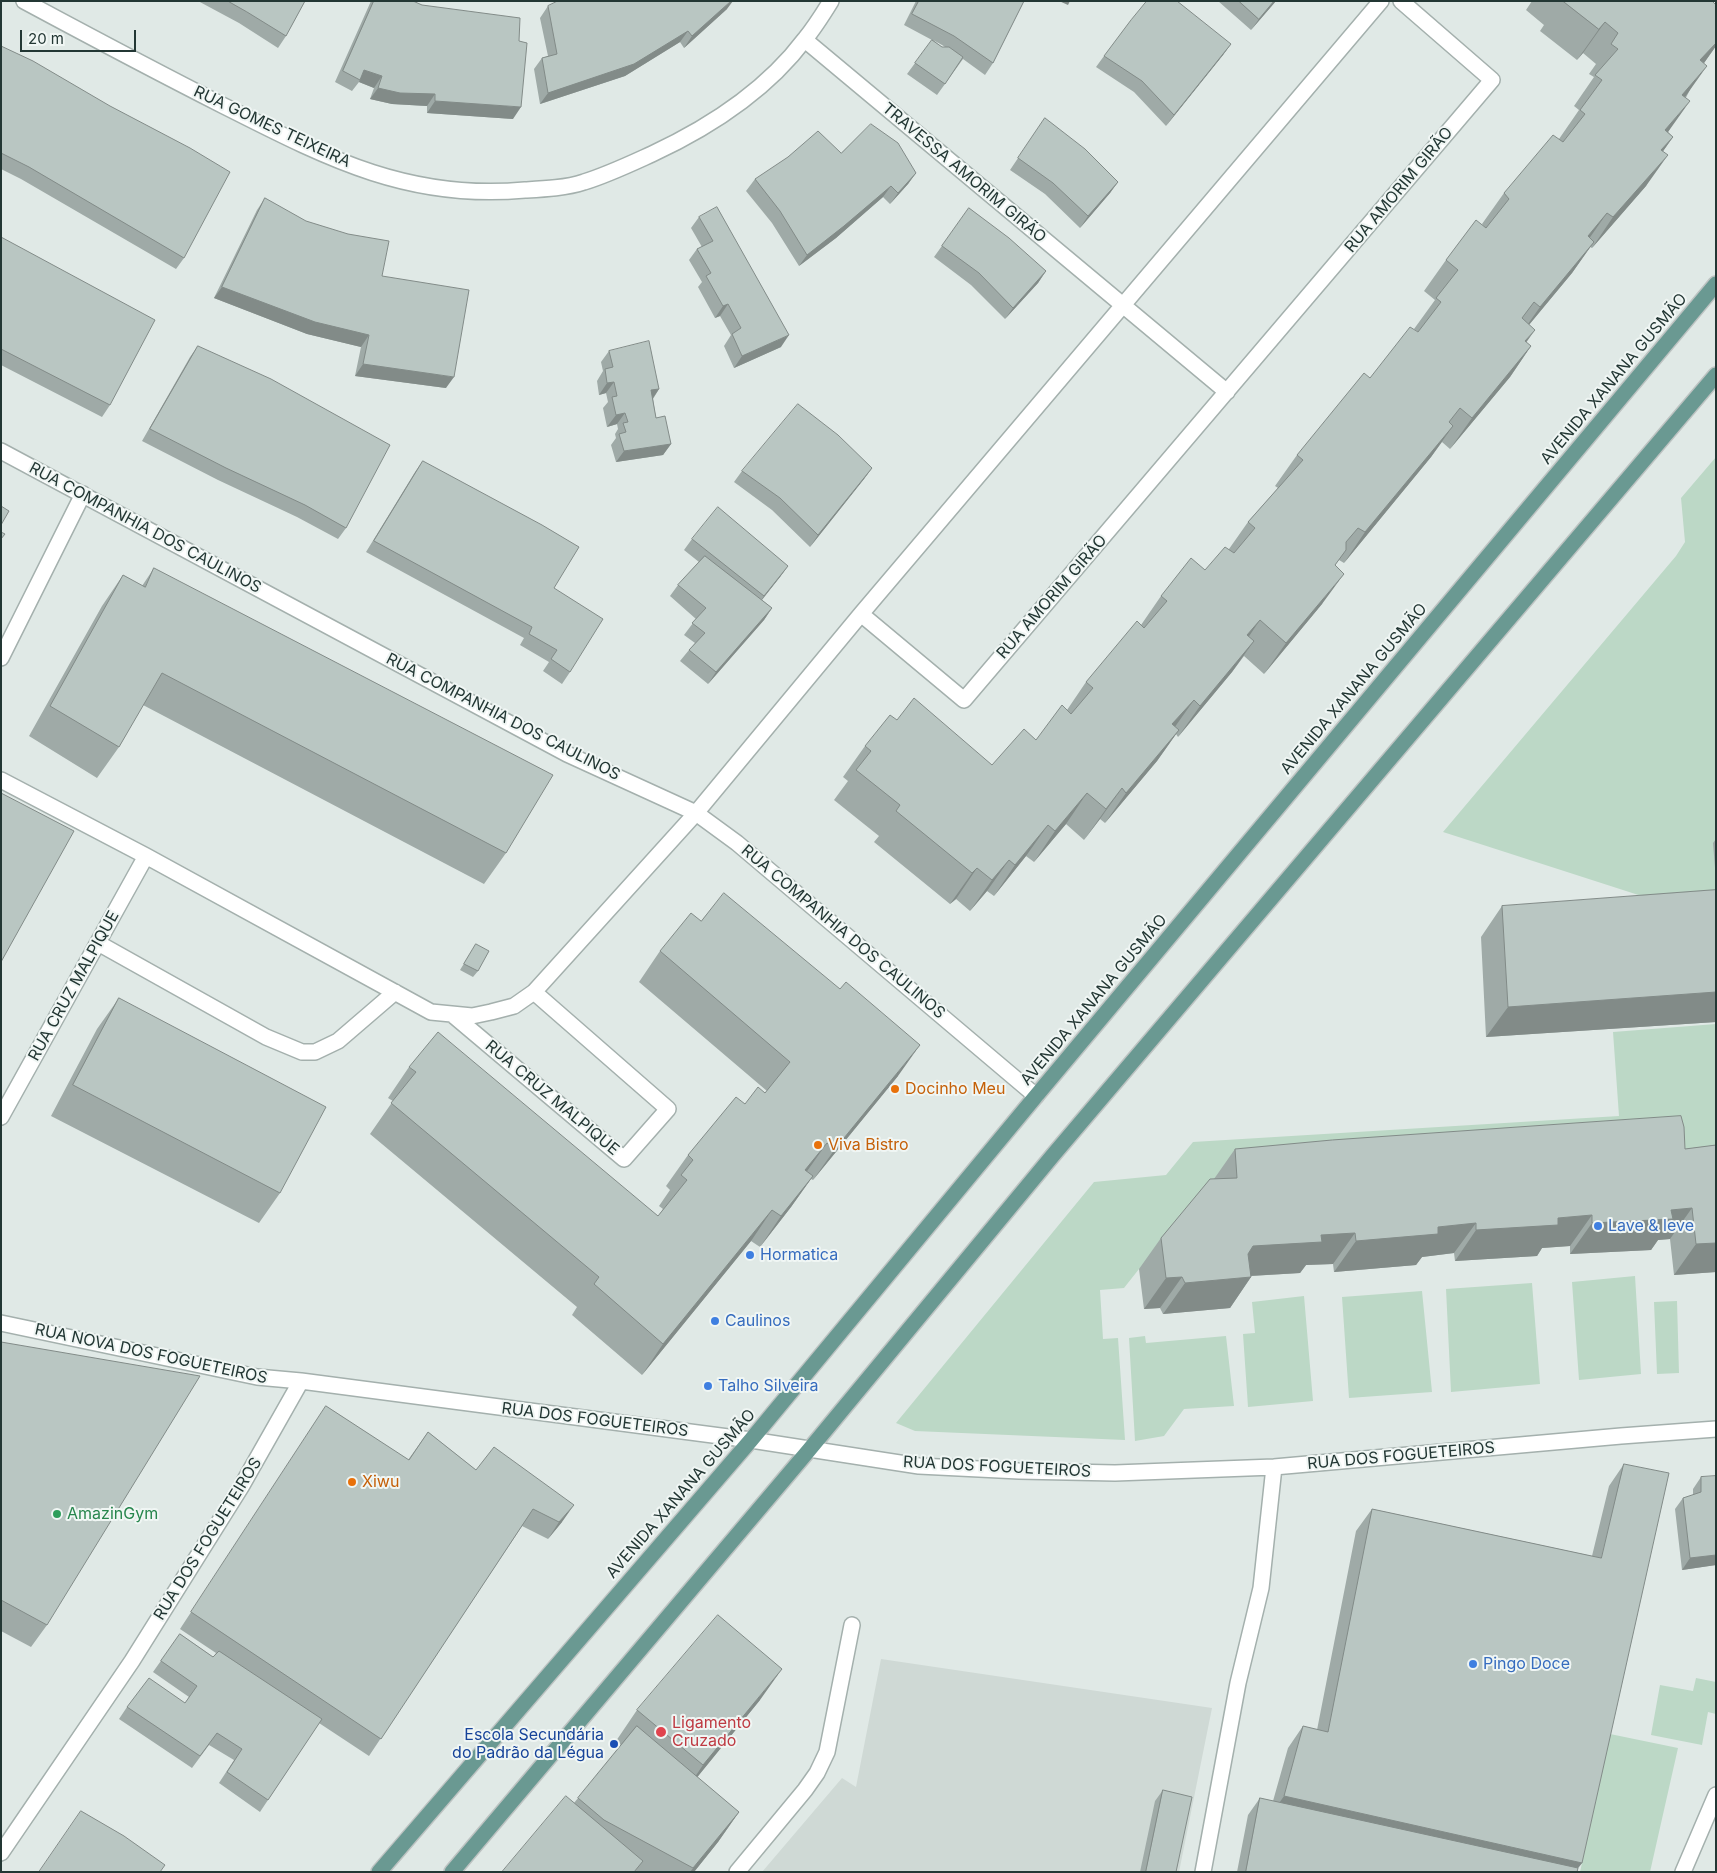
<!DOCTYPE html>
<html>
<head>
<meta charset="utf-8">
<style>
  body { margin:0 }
  #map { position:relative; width:1717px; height:1873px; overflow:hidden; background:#e0e9e6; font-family:Inter,sans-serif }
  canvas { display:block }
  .frame { position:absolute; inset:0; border:2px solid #233734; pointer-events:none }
  .scale { position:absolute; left:20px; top:30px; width:116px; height:22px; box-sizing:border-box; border:2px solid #233734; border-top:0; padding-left:6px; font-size:15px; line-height:18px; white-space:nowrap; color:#233734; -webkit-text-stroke:4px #f0f6f4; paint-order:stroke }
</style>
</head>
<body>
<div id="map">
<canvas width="1717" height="1873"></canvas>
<div class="frame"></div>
<div class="scale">20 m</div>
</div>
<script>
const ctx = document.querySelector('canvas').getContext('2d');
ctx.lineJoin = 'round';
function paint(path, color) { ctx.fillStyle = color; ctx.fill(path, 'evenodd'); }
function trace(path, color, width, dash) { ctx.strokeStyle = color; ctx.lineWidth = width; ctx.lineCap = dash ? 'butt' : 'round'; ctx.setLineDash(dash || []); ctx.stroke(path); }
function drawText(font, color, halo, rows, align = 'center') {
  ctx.font = font + ' Inter,sans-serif'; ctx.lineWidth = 4; ctx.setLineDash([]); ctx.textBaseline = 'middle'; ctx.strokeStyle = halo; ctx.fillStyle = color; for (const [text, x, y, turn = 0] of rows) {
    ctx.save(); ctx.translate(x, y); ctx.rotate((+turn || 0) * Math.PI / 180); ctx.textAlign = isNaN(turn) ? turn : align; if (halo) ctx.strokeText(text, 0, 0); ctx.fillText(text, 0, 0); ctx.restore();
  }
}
paint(new Path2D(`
  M881,1659L1212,1708L1179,1872H762L842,1778L856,1787Z`), '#cfd9d5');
paint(new Path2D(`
  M1716,457V920L1443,832L1676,556L1685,542L1681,498Z
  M1716,1024V1153L1139,1269L1124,1288L1100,1290L1103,1339L1118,1338L1125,1440L915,1431L896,1423L1094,1182L1166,1175L1193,1142L1619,1116L1613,1032Z
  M1635,1276L1641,1374L1579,1380L1572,1282Z
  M1532,1283L1540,1384L1451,1392L1446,1289Z
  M1422,1291L1432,1392L1349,1398L1342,1297Z
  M1304,1296L1313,1401L1248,1407L1243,1334L1255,1333L1252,1302Z
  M1677,1301L1679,1373L1657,1374L1654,1302Z
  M1145,1336L1146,1343L1226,1336L1234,1406L1184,1409L1164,1436L1135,1441L1129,1338Z
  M1696,1678L1716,1682V1714L1708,1712L1702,1745L1651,1735L1660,1685L1693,1691Z
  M1610,1734L1678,1748L1650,1872H1580Z`), '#bcd8c6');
const minor = new Path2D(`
  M24,1C91,37 157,72 224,106C325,157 408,201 525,190C544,189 566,188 584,182C607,175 630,164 652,154C710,127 766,91 805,39C815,27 823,14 831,1
  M805,40L1227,392
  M1,451L567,754L696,813L737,843L1036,1096
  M861,614L964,700L1492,80L1401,1
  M1,658L83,494
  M1,780L146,856L431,1012L472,1016L491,1012L514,1006L534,992L696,813L861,614L1381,1
  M98,943L266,1037L302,1052H315L338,1041L395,992
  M453,1015L624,1159L668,1109L534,992
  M1,1117L146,856
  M1,1323L257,1377L301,1381L751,1440L919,1466L1019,1471L1115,1473L1274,1467L1621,1436L1716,1429
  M1,1853L132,1661L241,1487L301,1381
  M737,1872L805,1790L817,1773L827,1752L852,1625
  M1203,1872L1238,1683L1261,1588L1274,1467
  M1683,1872L1716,1795`);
const major = new Path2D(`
  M379,1872L751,1440L1036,1096L1716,284
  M452,1872L809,1450L1054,1154L1716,375`);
trace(minor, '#a4b0ad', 18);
trace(major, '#bdc3c2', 18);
trace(minor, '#fff', 15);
trace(major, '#6a9992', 15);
paint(new Path2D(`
  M198,1H305L286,36L278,48L239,23Z
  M371,1H413L513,119L427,113V106L392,104L370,99L374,88L359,82L352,91L335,82Z
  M916,1H1024L993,63L985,75L963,59L937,95L907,74L932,40L904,25ZM933,40L942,45L945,47H942Z
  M1218,1H1276L1251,30Z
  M1532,1H1712L1716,5V46L1704,63L1668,132L1673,137L1663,151L1646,186L1592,248L1590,247L1572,273L1529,325L1526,343L1531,346L1510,377L1450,449L1442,442L1431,457L1344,563L1339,560L1335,565L1322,604L1264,674L1244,656L1232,672L1178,737L1176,734L1157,761L1105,823L1100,819L1084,840L1066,824L1034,862L1026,856L994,896L987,891L970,911L956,899L950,904L874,842L879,836L834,800L848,781L843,777L865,746L897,720L992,765L1036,740L1067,710L1086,682L1141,625L1161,596L1205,570L1229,549L1248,522L1278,488L1275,486L1297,455L1370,378L1418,332L1414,329L1435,300L1424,291L1446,260L1484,227L1482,224L1504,193L1559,139L1579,110L1574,106L1594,77L1589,74L1596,64L1583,53L1577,60L1540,31L1544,25L1526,10Z
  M548,6L727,9L684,48L680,42L625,76L540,104L534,69L542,58L548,56L540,18Z
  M1231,44L1223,55L1166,126L1134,92L1096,67L1104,56Z
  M1,46L184,258L176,269L21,179L1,169Z
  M1045,118L1118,182L1110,193L1080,228L1045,194L1010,170Z
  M841,153L916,173L908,184L890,204L883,197L836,238L799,266L772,223L746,191L755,179Z
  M265,198L382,276L446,388L355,376L361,347L307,334L214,298L257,210Z
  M969,208L1046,271L1038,283L1005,319L971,285L934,257Z
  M699,217L781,347L734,368L724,346L731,335L720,316L715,318L698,287L702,282L689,260L697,249L702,247L691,228Z
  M1,237L110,405L102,417L1,365Z
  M198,346L346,528L338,539L297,517L218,480L142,441L190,357Z
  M609,351L659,389L653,399L656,418L671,444L663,455L616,462L611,445L616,438L615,434L618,429L617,424L607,427L603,408L608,402L606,393L599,395L597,381L603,371L601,362Z
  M423,461L554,588L570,672L562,684L543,671L549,662L520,645L524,638L366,552L415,472Z
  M872,468L864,479L810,547L772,510L734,482L742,471Z
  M692,539L788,566L780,577L762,600L772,608L764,620L708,684L680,661L689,650L695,643L684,635L696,619L670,596L678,585L699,562L684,550Z
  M154,568L506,853L484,884L143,705L119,747L97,778L29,736L102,606L123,575L142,586Z
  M1716,839V880L1713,843Z
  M1716,890V1022L1486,1037L1481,937L1502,906Z
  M476,944L478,971L473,977L460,970Z
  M660,951L898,1076L813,1180L811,1179L791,1207L760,1247L751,1241L642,1375L572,1315L577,1307L370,1134L393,1101L388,1098L409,1067L658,1216L663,1209L659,1206L670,1190L666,1186L688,1155L745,1104L765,1093L767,1091L639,982Z
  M119,998L280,1193L259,1223L51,1116L97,1029Z
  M1716,1145V1272L1674,1275L1670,1239L1658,1240L1651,1250L1570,1254V1246L1542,1248L1537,1256L1455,1261L1454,1253L1422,1257L1416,1265L1334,1272L1333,1264L1306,1265L1300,1273L1251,1276V1277L1230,1308L1163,1314L1160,1308L1144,1309L1139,1269L1161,1238L1214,1179L1235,1149H1685Z
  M1,1342L47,1625L31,1647L1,1631Z
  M326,1406L408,1460L428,1432L476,1470L562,1522L548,1539L522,1526L369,1756L319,1723L260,1812L219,1783L234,1760L209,1745L192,1768L119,1719L127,1707L185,1703L189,1697L153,1672L180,1634L213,1657L216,1653L180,1629Z
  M1624,1464L1582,1863L1578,1868L1577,1872H1237L1248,1815L1260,1798L1273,1801L1288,1748L1303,1726L1317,1730L1356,1531L1372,1509L1592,1556L1609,1486Z
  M1701,1477L1716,1565L1682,1570L1675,1509L1683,1498L1693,1495V1489Z
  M760,1700L697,1777L739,1812L718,1842L694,1872H502L574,1803L621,1745L616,1741L637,1710Z
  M1163,1790L1176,1872H1140L1155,1801Z`), '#9faaa7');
paint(new Path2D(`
  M731,1H733L727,9L684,48L692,36Z
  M1059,1H1070L1068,5Z
  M1274,1H1276L1251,30L1259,19Z
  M1605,22L1583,53L1577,60L1599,29Z
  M688,31L680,42L625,76L540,104L548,93Z
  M1716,43V46L1704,63L1700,60Z
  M1231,44L1223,55L1166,126L1174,115Z
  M1707,66L1685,97L1661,126L1682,95Z
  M364,70L382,76L374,88L359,82Z
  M378,88L435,94L427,106L392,104L370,99Z
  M435,101L521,107L513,119L427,113Z
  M1690,101L1668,132L1644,161L1665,130Z
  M1673,137L1652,167L1661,150Z
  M1668,155L1646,186L1592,248L1613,217Z
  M916,173L908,184L890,204L898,193Z
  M1118,182L1110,193L1080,228L1088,216Z
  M891,186L883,197L836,238L799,266L807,255Z
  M1607,213L1586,243L1588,236Z
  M1594,242L1572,273L1518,338L1540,307Z
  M1046,271L1038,283L1005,319L1013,308Z
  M222,287L369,335L361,347L307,334L214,298Z
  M728,304L720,316L715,318L723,306Z
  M1535,330L1513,361L1525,341Z
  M789,335L781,347L734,368L742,356Z
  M1531,346L1510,377L1450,449L1472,418Z
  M363,364L454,377L446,388L355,376Z
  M614,382L606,393L599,395L607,383Z
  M659,389L651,401V390Z
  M625,413L617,424L607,427L616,415Z
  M1453,426L1431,457L1344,563L1365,532Z
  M671,444L663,455L616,462L624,451Z
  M872,468L864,479L810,547L818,535Z
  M788,566L780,577L756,607L764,596Z
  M1344,574L1322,604L1264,674L1286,643Z
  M772,608L764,620L708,684L716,672Z
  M1260,620L1239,651L1247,635Z
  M1254,641L1232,672L1178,737L1200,706Z
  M1194,700L1172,731V724Z
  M1179,730L1157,761L1105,823L1126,793Z
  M1122,788L1100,819L1084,840L1106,809Z
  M1087,793L1066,824L1034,862L1055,831Z
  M1048,825L1026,856L994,896L1015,865Z
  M1009,860L987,891L970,911L992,880Z
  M977,868L956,899L950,904L972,873Z
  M1716,992V1022L1486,1037L1508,1007Z
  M920,1045L898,1076L813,1180L835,1149Z
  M827,1143L805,1174V1170Z
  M813,1176L791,1207L760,1247L781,1216Z
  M1692,1208L1670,1239L1658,1240L1651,1250L1570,1254L1592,1223L1671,1210Z
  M772,1210L751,1241L642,1375L663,1344Z
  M1592,1215L1570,1246L1542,1248L1537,1256L1455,1261L1476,1230L1558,1218Z
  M1476,1223L1454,1253L1422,1257L1416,1265L1334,1272L1356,1241L1438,1227Z
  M1355,1233L1333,1264L1306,1265L1300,1273L1231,1277L1253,1246L1321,1235Z
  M1716,1243V1272L1674,1275L1696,1244Z
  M1182,1277L1160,1308L1144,1309L1166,1278Z
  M1251,1277L1230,1308L1163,1314L1185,1283Z
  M574,1505L562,1522L548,1539L559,1522Z
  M1716,1555V1565L1682,1570L1690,1558Z
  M782,1669L760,1700L682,1796L703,1765Z
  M1284,1796L1582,1863L1575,1872L1269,1818Z
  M739,1812L718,1842L694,1872H690Z`), '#828b88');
const building = new Path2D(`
  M228,1H305L286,36L247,12Z
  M374,1H413L422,5L520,18L519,41L527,43L521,107L435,101V94L400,93L378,88L382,76L364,70L360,80L343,71Z
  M558,1H731L692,36L688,31L634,64L548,93L542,58L557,54L548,6Z
  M919,1H1024L993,63L954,36L912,14Z
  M1147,1H1177L1231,44L1174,115L1142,81L1104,56L1131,20Z
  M1239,1H1274L1259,19Z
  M1563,1H1712L1716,5V43L1700,60L1707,66L1682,95L1690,101L1665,130L1673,137L1661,150L1668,155L1613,217L1607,213L1588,236L1594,242L1540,307L1534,302L1522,318L1535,330L1525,341L1531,346L1472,418L1460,408L1449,422L1453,426L1365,532L1358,528L1346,542V550L1335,565L1344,574L1286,643L1260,620L1247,635L1254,641L1200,706L1194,700L1172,724L1179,730L1126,793L1122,788L1106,809L1087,793L1055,831L1048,825L1015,865L1009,860L992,880L977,868L972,873L896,811L900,805L856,770L871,751L865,746L890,715L897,720L914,698L992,765L1024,729L1036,740L1062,705L1071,714L1093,688L1086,682L1137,621L1144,628L1167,601L1161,596L1191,558L1205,570L1225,547L1234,553L1255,528L1248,522L1303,460L1297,455L1364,373L1370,378L1410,327L1418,332L1441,302L1436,298L1458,270L1446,260L1476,220L1486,228L1509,199L1504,193L1553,135L1563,142L1585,114L1580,110L1602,80L1595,75L1618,49L1611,44L1618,33L1605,22L1599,29Z
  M932,40L942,47H949L963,57L945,84L915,63Z
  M1,46L33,61L110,106L190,148L230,172L184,258L29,167L1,153Z
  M1045,118L1085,149L1118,182L1088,216L1053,183L1018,158Z
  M871,124L898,143L916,173L898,193L891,186L844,226L807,255L780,211L755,179L788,157L818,131L841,153Z
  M265,198L306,221L348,234L389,241L382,276L469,290L454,377L363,364L369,335L315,322L222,287Z
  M717,207L789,335L742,356L732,334L741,328L728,304L723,306L706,276L711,273L697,249L713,241L699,217Z
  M969,208L1009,238L1046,271L1013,308L979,273L942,246Z
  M1,237L155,320L110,405L1,349Z
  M649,341L659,389L651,390L656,418L665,416L671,444L624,451L619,434L626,432L623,423L628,422L625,413L616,415L612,397L617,396L614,382L607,383L605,369L613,367L609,351Z
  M198,346L271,379L390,445L346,528L305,505L226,468L150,429Z
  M798,404L838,435L872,468L818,535L780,498L742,471Z
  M423,461L542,525L579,547L554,588L603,619L570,672L551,659L557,650L529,634L532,627L374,541Z
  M1,506L9,511L1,525Z
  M718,507L788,566L764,596L692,539Z
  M1,532L5,534L1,539Z
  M705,556L772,608L716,672L689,650L705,633L692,623L706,608L678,585Z
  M154,568L553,775L506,853L162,673L119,747L50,706L123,575L145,587Z
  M1,793L74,831L1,962Z
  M1716,890V992L1508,1007L1502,906Z
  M724,893L840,989L846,982L920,1045L835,1149L827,1143L805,1170L813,1176L781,1216L772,1210L663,1344L594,1284L599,1277L391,1103L416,1072L409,1067L438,1032L658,1216L687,1180L681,1175L693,1160L688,1155L736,1097L745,1104L758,1087L765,1093L790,1062L660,951L691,913L701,921Z
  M476,944L489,951L478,971L464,964Z
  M119,998L326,1107L280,1193L73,1085Z
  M1681,1116L1684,1127L1685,1149L1716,1145V1243L1696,1244L1692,1208L1671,1210L1673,1219L1592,1223V1215L1558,1218V1225L1476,1230V1223L1438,1227V1234L1356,1241L1355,1233L1321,1235L1322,1242L1253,1246L1248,1254L1251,1277L1185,1283L1182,1277L1166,1278L1161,1238L1210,1179L1237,1178L1235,1149L1332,1140Z
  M1,1342L200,1376L47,1625L1,1600Z
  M326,1406L409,1460L428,1432L476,1470L494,1447L574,1505L559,1522L533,1509L381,1739L191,1612Z
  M1624,1464L1669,1473L1582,1863L1284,1796L1303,1726L1328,1732L1372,1509L1601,1558Z
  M1716,1476V1555L1690,1558L1683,1498L1701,1492V1477Z
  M718,1615L782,1669L703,1765L637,1710Z
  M180,1634L213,1657L219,1651L322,1719L268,1800L227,1772L242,1749L217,1733L200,1756L127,1707L149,1678L185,1703L197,1686L161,1661Z
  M637,1726L739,1812L693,1868L604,1820L578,1798Z
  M1163,1790L1192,1797L1176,1872H1146Z
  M566,1796L643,1861L634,1872H502Z
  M1260,1798L1578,1868L1577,1872H1246Z
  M81,1811L124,1836L165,1865L160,1872H39Z`);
paint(building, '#b9c6c2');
trace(building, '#828b88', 1);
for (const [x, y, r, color] of [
  [895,1089,5,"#e8710a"],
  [818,1145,5,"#e8710a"],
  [1598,1226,5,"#3f7fe0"],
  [750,1255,5,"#3f7fe0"],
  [715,1321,5,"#3f7fe0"],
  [708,1386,5,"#3f7fe0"],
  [352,1482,5,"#e8710a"],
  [57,1514,5,"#2e9e5b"],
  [1473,1664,5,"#3f7fe0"],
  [661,1732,6,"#e0444e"],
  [614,1744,5,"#1a4fb4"]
]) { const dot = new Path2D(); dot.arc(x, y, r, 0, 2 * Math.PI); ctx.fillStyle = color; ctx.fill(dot); trace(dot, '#f0f6f4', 2); }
drawText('16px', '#233734', '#f0f6f4', [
  ["RUA GOMES TEIXEIRA",272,127,25],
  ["TRAVESSA AMORIM GIRÃO",964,173,40],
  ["RUA AMORIM GIRÃO",1399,190,-50],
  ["AVENIDA XANANA GUSMÃO",1614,379,-50],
  ["RUA COMPANHIA DOS CAULINOS",145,528,28],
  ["RUA AMORIM GIRÃO",1052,597,-49],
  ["AVENIDA XANANA GUSMÃO",1354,689,-50],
  ["RUA COMPANHIA DOS CAULINOS",503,717,27],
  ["RUA COMPANHIA DOS CAULINOS",843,932,40],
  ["RUA CRUZ MALPIQUE",74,986,-61],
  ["AVENIDA XANANA GUSMÃO",1094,1000,-50],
  ["RUA CRUZ MALPIQUE",552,1098,40],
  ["RUA NOVA DOS FOGUETEIROS",151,1354,12],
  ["RUA DOS FOGUETEIROS",595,1420,7],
  ["RUA DOS FOGUETEIROS",1401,1456,-5],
  ["RUA DOS FOGUETEIROS",997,1467,3],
  ["AVENIDA XANANA GUSMÃO",681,1494,-49],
  ["RUA DOS FOGUETEIROS",208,1539,-58]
]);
drawText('16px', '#c56008', '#f0f6f4', [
  ["Docinho Meu",905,1089],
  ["Viva Bistro",828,1145],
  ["Xiwu",362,1482]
], 'left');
drawText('16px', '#366cbe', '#f0f6f4', [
  ["Lave & leve",1608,1226],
  ["Hormatica",760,1255],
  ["Caulinos",725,1321],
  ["Talho Silveira",718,1386],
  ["Pingo Doce",1483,1664]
], 'left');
drawText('16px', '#27864d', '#f0f6f4', [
  ["AmazinGym",67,1514]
], 'left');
drawText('16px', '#be3a42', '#f0f6f4', [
  ["Ligamento",672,1723],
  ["Cruzado",672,1741]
], 'left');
drawText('16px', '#164399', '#f0f6f4', [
  ["Escola Secundária",604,1735],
  ["do Padrão da Légua",604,1753]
], 'right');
</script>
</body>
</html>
